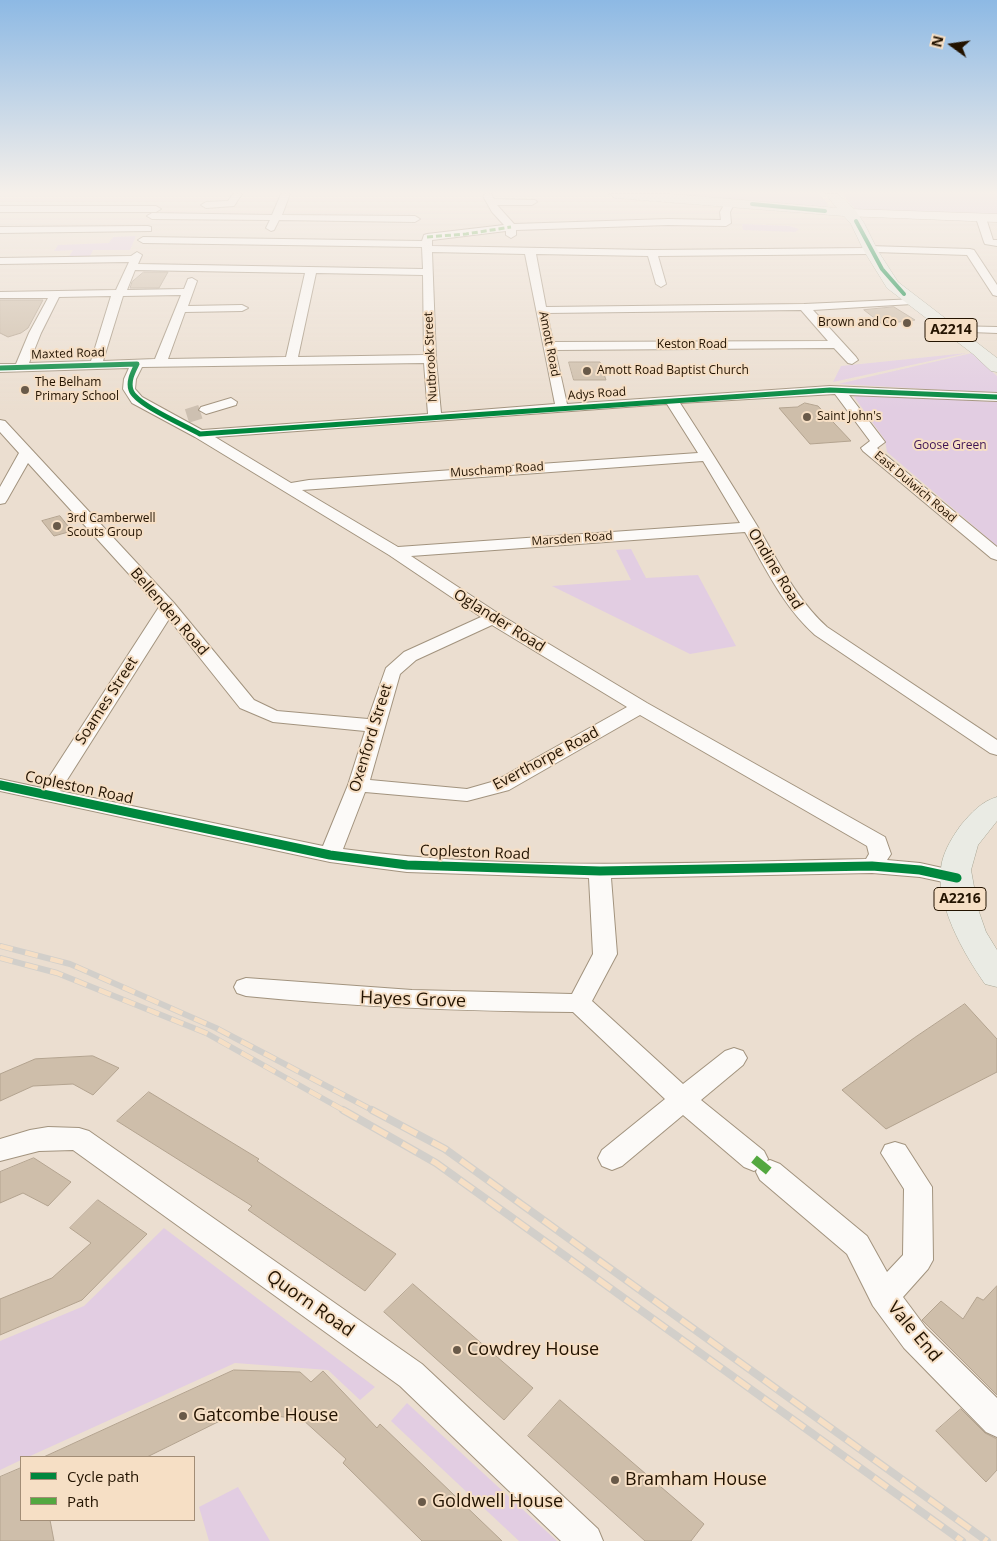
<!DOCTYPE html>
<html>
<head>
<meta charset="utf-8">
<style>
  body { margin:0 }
  #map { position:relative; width:997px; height:1541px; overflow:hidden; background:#ebded0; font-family:"Open Sans",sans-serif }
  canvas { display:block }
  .legend { position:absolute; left:20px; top:1456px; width:175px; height:65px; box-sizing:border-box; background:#f6dfc5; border:1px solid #a28d76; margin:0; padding:6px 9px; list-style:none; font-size:15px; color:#231300 }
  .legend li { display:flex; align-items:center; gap:10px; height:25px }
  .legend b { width:25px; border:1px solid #a28d76 }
  .north { position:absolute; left:927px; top:20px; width:50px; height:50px; -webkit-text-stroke:4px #f6dfc5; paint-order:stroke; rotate:284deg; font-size:14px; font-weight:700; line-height:20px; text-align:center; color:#231300 }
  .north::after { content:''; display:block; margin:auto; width:18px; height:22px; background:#231300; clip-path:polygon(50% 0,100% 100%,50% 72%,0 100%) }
</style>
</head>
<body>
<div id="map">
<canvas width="997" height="1541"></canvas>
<ul class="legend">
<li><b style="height:6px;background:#00873e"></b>Cycle path</li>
<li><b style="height:6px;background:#53a840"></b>Path</li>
</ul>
<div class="north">N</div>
</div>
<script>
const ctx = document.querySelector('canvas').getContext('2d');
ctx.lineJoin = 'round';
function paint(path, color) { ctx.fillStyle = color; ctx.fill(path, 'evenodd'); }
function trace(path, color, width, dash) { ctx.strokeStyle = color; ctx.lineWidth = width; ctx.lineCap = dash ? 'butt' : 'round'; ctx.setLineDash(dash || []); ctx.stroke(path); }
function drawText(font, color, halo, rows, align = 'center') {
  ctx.font = font + ' "Open Sans",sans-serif'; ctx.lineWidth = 4; ctx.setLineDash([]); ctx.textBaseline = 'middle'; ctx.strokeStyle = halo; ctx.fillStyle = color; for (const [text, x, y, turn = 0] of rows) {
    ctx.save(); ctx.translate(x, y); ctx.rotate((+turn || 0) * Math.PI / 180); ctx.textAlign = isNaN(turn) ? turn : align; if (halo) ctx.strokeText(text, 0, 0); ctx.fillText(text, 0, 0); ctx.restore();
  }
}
paint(new Path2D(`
  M661,194H819L829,205L826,207Z
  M842,194H997V215L872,212L855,209Z
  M742,224L790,226L799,229L795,232L743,230Z
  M136,236L130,250H93L89,258H68L73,250L54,251L58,245L109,243L113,237Z
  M967,353L833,382L841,366Z
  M972,353L997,376V393L838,384Z
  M852,394L997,402V546L887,452L885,440Z
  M631,549L646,578L698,575L736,646L690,654L552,586L631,580L616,550Z
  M164,1228L375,1387L360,1400L328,1370L235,1363L28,1457H21V1460L0,1470V1341L84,1306Z
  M407,1403L557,1541H519L391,1421Z
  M238,1487L270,1541H209L199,1507Z`), '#e2cde2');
const building = new Path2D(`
  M144,272H168L159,288H130L132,282Z
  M0,300H43L28,328L21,333L8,337L0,333Z
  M894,307L915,320L882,324L864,310Z
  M569,362H600L606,380H574Z
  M805,403L818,406L851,441L810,444L779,408L797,407Z
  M60,516L72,531L54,536L42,521Z
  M965,1004L997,1039V1072L886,1129L842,1090L914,1038Z
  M93,1056L119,1068L93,1095L73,1084L33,1086L0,1101V1074L35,1059Z
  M149,1092L259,1159L257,1161L396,1254L365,1291L248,1210L252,1206L117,1121Z
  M34,1158L71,1182L48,1206L23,1193L0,1203V1172Z
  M98,1200L147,1234L82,1300L0,1335V1299L52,1278L91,1243L70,1228Z
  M413,1284L533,1388L504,1420L384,1312Z
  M997,1286V1395L922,1320L941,1301L963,1319L977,1297L983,1300Z
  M234,1370L300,1372L311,1382L323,1371L377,1428L380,1424L502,1541H422L343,1463L346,1459L302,1419L238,1412L147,1457H44Z
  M560,1400L704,1524L691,1541H645L528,1436Z
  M961,1409L985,1433L997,1439V1470L986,1482L936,1431Z
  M21,1468V1520H50L54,1541H0V1477Z`);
paint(building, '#cebeaa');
trace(building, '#b3a38f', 1);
trace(new Path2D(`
  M187,416L206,410`), '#cdc0b1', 14, [14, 7]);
const street = new Path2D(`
  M233,194H242L234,206L206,208L201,205L206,202L228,201Z
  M281,194H290L282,215L415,216L420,219L415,222L279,220L274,230L271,231L266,228L270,220L152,219L147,216L152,213L272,215Z
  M485,194H491L494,199L535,200L537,202L532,205H497L514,224L668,219L721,220L720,212L727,200L730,199L735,202L730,212L731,223L726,226L668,225L516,230V235L511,238L506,235V231L432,240V246L652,250L865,248L869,246L970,249L974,250L997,285V296L993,295L967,255L875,252L871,254L658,256L666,284L661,287L656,284L648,256L536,254L546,307L804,304L916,299L918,301L916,303L912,304L813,310L856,357L858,360L852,364L848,363L834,348L555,350L567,404L830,386L997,393V401L849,395L885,442L877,448L997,547V560L991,558L863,451L861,448L870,441L835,394L680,403C706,443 731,483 756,524C778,560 795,598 827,627L997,740V755L990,753L815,635C783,606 766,569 745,532L411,556L499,614L647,703L885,837L891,854L887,860L920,863L965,873L968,878L965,883L957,885L920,877L872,873L611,878L617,954L592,1001L683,1084L725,1051L734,1048L743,1051L747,1058L743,1065L701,1100L764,1151L768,1159L767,1161L770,1160L780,1164L867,1236L887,1272L903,1255L904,1189L881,1153L885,1145L895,1142L905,1145L932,1187L933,1260L928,1269L903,1297L926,1328L997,1398V1437L986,1432L904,1348L873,1306L847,1254L760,1180L756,1172L757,1169L754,1171L744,1167L683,1115L622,1166L612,1170L602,1166L598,1158L602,1150L665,1099L573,1012C464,1011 355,1007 246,996L237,993L234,987L237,981L246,978L412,990L572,994L593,954L589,878L407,872L330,862L0,791V779L42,788L159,607L28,463L7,500L5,503L0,504V487L19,453L0,432V420L5,421L174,603L254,700L277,711L368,719L386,668L404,652L481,617L389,555L195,437L132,403L123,389L124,379L129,368L0,372V364H16L29,333L48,298H0V292L116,290L129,262L0,264V258L131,256L137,252L142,255L138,264L423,269L422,247L143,243L138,240L143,237L422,241L424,235L427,234L504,225L492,212L483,196ZM432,252L525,254L555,404L441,413L436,359ZM135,270L305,273L286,357L168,359L185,312L242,311L248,308L242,305L188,306L197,281L192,278L188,279L184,289L127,290ZM316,273L423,275L424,355L298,357ZM181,295L155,359L103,361L123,296ZM111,296L91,361L29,363L41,333L59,297ZM801,310L828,341L553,342L547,313ZM424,363L428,414L202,430L142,397L135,389L136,379L142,367ZM667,404L698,453L309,480L291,483L215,437ZM703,461L740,523L398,547L302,490ZM169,619L240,708L273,722L365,731L348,785L323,846L60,791ZM492,625L627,707L495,781L467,789L370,780L400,674L416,660ZM640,715L867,846L869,854L866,859C692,862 516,872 343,849L365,792L467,801L509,790Z
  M0,206H156L161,209L156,212H0Z
  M981,215L986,218L993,240H997V246L985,244L984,242L976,218Z
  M148,226L151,227V231L0,233V227Z
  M950,326L997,327V333L946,331L944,329L946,327Z
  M231,398L237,402L236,405L206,414L199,410L201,407Z
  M48,1127L79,1128L89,1131L422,1364L598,1529L603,1541H561L400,1386L73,1150L39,1151L0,1161V1139L30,1130Z`);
const secondary = new Path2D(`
  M850,209L997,214V222L845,216L844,213Z`);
const primary = new Path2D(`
  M609,194H671L837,208L825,194H838L855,210L864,223L878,251L898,282L997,358V372L991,371L973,354L887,288L864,251L851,224L844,216L615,198Z
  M997,797V821L978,845L971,870L978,909L986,932L997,950V987L985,984C964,954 933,901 942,862C945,849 953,836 961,825C971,813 982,801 997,797Z`);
trace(street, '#a2937e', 2);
trace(secondary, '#a2937e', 1);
trace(primary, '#a9a796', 1);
paint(street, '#fcfaf8');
paint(secondary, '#fcfaf8');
paint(primary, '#eaebe4');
const railFar1 = new Path2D(`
  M0,946L70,964L216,1028L374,1111
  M0,958L57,973L206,1033L345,1111`);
const rail = new Path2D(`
  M343,1110L436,1163L962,1541
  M372,1110L445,1149L987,1541`);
trace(railFar1, '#d2cfca', 6);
trace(rail, '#d2cfca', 8);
trace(railFar1, '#f6dfc5', 4.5, [13]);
trace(rail, '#f6dfc5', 5.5, [17]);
trace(new Path2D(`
  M427,237L466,234L511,227`), '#53a840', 3, [6, 3]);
trace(new Path2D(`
  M754,1159L770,1172`), '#53a840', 9, [19, 9]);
trace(new Path2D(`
  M752,204L825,211
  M856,221L882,269L904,294`), '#00873e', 4);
trace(new Path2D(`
  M0,368L137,364C133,372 128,381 131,390C135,404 186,426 200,434L830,390L997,397`), '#00873e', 5);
trace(new Path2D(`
  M0,785L330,855L407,865L600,871L872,866L920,870L957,878`), '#00873e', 9);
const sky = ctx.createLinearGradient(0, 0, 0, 410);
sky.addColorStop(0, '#8db9e4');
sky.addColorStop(0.47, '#f6f0ea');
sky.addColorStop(1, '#f6f0ea00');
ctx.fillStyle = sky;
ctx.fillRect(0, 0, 997, 410);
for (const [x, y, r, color] of [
  [907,323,5,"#695a49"],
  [587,371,5,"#695a49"],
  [25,390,5,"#695a49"],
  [807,417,5,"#695a49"],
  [57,526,5,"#695a49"],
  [457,1350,5,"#695a49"],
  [183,1416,5,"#695a49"],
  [615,1480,5,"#695a49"],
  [422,1502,5,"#695a49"]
]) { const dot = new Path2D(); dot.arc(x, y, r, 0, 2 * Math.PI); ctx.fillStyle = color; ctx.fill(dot); trace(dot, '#f6dfc5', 2); }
drawText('12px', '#231300', '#f6dfc5', [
  ["Brown and Co",897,323,"right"],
  ["Amott Road Baptist Church",597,371],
  ["The Belham",35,383],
  ["Primary School",35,397],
  ["Saint John's",817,417],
  ["3rd Camberwell",67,519],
  ["Scouts Group",67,533]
], 'left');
drawText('12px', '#231300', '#f6dfc5', [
  ["Amott Road",549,344,79],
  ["Keston Road",692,345],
  ["Maxted Road",68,354,-2],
  ["Nutbrook Street",431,357,-93],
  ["Adys Road",597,394,-4],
  ["Muschamp Road",497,470,-4],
  ["East Dulwich Road",915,487,40],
  ["Marsden Road",572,539,-4]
]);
drawText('12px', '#3f1456', '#f6dfc5', [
  ["Goose Green",950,446]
]);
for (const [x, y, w] of [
  [951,330,52],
  [960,899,52]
]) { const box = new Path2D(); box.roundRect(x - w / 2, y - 11.5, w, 23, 4); ctx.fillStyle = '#f6dfc5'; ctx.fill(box); trace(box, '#231300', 1); }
drawText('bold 14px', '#231300', null, [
  ["A2214",951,330],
  ["A2216",960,899]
]);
drawText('15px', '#231300', '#f6dfc5', [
  ["Ondine Road",775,569,59],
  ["Bellenden Road",169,612,49],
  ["Oglander Road",499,621,32],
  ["Soames Street",107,701,-57],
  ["Oxenford Street",371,738,-73],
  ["Everthorpe Road",546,759,-28],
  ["Copleston Road",79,788,12],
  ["Copleston Road",475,853,2]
]);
drawText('18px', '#231300', '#f6dfc5', [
  ["Hayes Grove",413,1000,2],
  ["Quorn Road",310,1304,35],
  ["Vale End",914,1332,50]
]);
drawText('18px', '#231300', '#f6dfc5', [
  ["Cowdrey House",467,1350],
  ["Gatcombe House",193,1416],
  ["Bramham House",625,1480],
  ["Goldwell House",432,1502]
], 'left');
</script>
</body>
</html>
